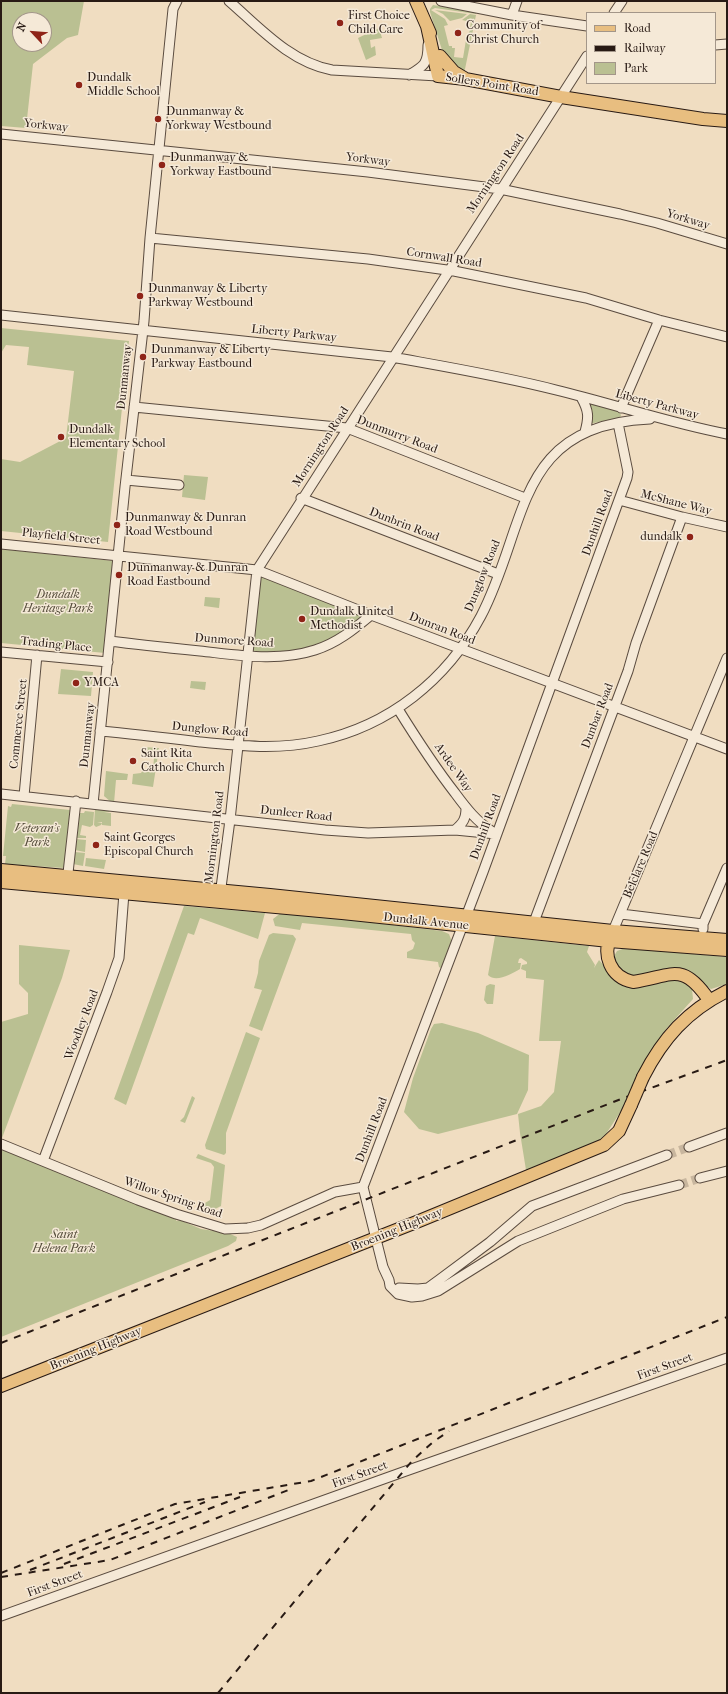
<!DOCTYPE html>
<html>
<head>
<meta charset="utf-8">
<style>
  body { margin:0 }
  #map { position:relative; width:728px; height:1694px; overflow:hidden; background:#f0ddc1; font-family:"IM FELL French Canon",serif }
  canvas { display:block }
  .frame { position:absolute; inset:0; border:2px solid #281a14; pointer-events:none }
  .legend { position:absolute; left:586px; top:12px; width:130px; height:72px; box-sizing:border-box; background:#f5e9d7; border:1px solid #a39689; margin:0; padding:5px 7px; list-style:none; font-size:12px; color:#281a14 }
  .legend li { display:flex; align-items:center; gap:8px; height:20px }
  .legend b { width:20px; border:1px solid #a39689 }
  .north { position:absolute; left:12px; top:12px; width:40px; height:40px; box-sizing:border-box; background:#f5e9d7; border:1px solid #a39689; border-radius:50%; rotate:296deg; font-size:11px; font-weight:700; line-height:16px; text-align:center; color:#281a14 }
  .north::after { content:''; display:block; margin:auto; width:14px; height:18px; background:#8f2418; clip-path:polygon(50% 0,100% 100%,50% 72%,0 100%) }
</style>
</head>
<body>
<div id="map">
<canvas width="728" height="1694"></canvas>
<div class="frame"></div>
<ul class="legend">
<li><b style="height:5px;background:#e8be80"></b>Road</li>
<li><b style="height:5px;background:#281a14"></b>Railway</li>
<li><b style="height:11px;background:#bac092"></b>Park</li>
</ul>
<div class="north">N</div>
</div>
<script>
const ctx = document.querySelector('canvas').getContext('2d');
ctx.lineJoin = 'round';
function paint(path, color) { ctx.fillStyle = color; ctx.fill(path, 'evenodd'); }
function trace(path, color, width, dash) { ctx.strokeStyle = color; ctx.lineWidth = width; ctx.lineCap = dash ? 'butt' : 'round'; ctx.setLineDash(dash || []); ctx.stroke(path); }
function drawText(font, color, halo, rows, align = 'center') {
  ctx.font = font + ' "IM FELL French Canon",serif'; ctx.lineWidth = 3; ctx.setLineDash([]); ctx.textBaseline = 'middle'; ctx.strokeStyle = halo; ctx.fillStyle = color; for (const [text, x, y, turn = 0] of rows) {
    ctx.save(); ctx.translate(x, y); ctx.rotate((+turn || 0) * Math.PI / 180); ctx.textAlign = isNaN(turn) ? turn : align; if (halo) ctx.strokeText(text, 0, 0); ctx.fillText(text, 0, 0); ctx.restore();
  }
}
paint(new Path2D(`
  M1,1H84L78,35L67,38L33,64L26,128L1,126ZM20,20H44V44H20Z
  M433,5L476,12V14L435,8L431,10L445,19L448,25L444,26L449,46H452V48H455L454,57L463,58L466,40H468L471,22L462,20L470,14L476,15L464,74L444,55L442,50L430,12V9Z
  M435,10L467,14L462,18L450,21L443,14Z
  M379,28L382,38L370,40L371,48L375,46L376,55L366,60L358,38Z
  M1,328L129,341L108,542L1,531V459L20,462L66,438L74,371L27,365L29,347L6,345L1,353Z
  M589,403L620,412L621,416L619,418L589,424Z
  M184,475L208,477L205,500L182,497Z
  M1,549L114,561L105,653L1,643Z
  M259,576H264L363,616C356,622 349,629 342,634C313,652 282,654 249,654Z
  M205,597L220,598L219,608L204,606Z
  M61,669L93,672L91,696L58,694Z
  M191,681L206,682L205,690L190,688Z
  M142,747L159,748L153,787L132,784L133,774L141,773L143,770H153L154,758L144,756V753H141Z
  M106,771L128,774L127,780H116L114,803L111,802L104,796Z
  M12,804L70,810L64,868L5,864L6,856H3L8,806L11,807Z
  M95,809L108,810L110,812L104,813H111V826L102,825V822H97L102,823L101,825L96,827L94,825Z
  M85,811L94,812L93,825L90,827L82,825L80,835L86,836V838H76L79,813H84Z
  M76,839L86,840L85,852L75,850Z
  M75,852L85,853L83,866L73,864Z
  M86,858L106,860L104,869L85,866Z
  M184,906L265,913L258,939L200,918L194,935L188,933L126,1105L114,1099Z
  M282,912L442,931L449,934L452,942L441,968L439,967L438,962L407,958V952L413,949L415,943L412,940L411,934L302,923L300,930L275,926L273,919Z
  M273,933L293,935L296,939L262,1031L249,1026L262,990L254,988L258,973L259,961L269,935Z
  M495,936L589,946L587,952L595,965L594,968L599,960L619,982L672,979L684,983L692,989L693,999L667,1028L654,1046L621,1111L606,1134L594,1145L526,1170L520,1133L518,1114L541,1106L554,1092L561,1041H539L544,980L526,978V971L521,969L522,965L527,964V962L521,958L519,959L518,963H521L520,969C511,974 496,983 488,975Z
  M19,945L70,950L62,978L2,1138L1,1022L28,1014V993L19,984Z
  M625,948L727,957V984L711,989L687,972L634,976L625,974L615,967L613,958L617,951Z
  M490,984L495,985L493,1004H487L484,1000L486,986Z
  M442,1023L478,1033L529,1055L528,1090L517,1114L438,1134L419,1129L404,1112L413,1078L431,1029L434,1024Z
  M246,1032L260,1038L226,1133V1153L224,1155L206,1149L205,1145Z
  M192,1096L195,1098L185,1123L180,1121L184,1117Z
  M1,1148L177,1218L176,1221L180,1220L201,1229L228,1233L237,1237L236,1241L228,1246L1,1337Z
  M198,1154L225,1165L221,1206L213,1210L200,1205V1203H205L210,1200L214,1167L211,1163L196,1158Z`), '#bac092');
trace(new Path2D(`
  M667,1155L689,1147
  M679,1185L700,1178`), '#c8b69e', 9, [9, 4.5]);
const minor = new Path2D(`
  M229,1C260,28 290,62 332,70L438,76
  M441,1L512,15L587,26
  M614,13L622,1
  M512,15L517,1
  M715,45L727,44
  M409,75C424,66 428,64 428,45
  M1,134L368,172L500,189L620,214L657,223L727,244
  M150,238L368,259L454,271L586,298L659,320L727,337
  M1,315L392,357C447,367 502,376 556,390C614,404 669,423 727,434
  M581,397C589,411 589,417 585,432
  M134,407L347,428L525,498
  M621,408L659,320
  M618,423L628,472L627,478L483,872L363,1187L383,1267L389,1280L390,1286L398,1294L412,1297L422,1296L438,1291L518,1241L623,1199L679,1185
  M126,480L179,485
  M301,498L498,574
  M619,500L682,517L727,527
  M1,544L257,570L371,615L727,749
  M110,641C140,645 170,648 200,651C238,655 278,662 315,650C337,643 353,630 371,615
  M1,652L108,662
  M398,709C416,738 434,766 455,793C466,808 477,822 493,832
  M100,731C134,734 167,738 200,742C240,746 279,750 318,741C389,726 447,680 481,616C529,524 514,425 650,419
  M1,794L325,830L368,833L455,830L496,834
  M24,796L37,655
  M93,804L125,487L144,321L150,238L173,9L177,1
  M455,830C463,823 466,819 466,808
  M67,882L76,801
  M220,895L230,820L257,570L587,56
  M621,914L703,924
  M534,922L628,671L636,643L682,517
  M703,929V924L727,868
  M613,931L727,658
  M1,1144L138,1200L176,1214L225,1229L248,1228L261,1225L335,1192L363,1187
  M689,1147L727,1133
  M43,1161L107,992L119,958L124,893
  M700,1178L727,1171
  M399,1288L418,1289L428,1288L439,1280L490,1242L532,1206L667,1155
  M1,1616L403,1472L727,1358`);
const major = new Path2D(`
  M416,1L430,33
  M427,26L438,76L465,79L561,97L703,119L727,121
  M440,56L454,72L464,78
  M1,870L270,895L613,931L727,940
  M1,882L342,913L609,941L727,950
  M611,935C602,955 610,977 633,982C673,976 682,961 709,1000
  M643,1077C663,1038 687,1011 727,991
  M1,1386L419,1221L604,1145L619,1131L631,1105`);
trace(minor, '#5a4b3f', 11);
trace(major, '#281a14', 14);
trace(minor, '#f5e9d7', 9);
trace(major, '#e8be80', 12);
trace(new Path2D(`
  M1,1343L621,1099L727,1060
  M64,1564L240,1497
  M30,1570L205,1502
  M1,1573L175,1504L311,1481L727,1317
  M1,1577L110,1560L291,1489
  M218,1693L412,1461L433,1442L449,1431`), '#281a14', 2, [7, 7]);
const majorBridge = new Path2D(`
  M631,1105L643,1077`);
trace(majorBridge, '#281a14', 14, []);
trace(majorBridge, '#e8be80', 12);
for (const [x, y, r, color] of [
  [340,23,4,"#8f2418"],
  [458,33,4,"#8f2418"],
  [79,85,4,"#8f2418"],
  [158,119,4,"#8f2418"],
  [162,165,4,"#8f2418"],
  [140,296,4,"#8f2418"],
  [143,357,4,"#8f2418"],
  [61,437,4,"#8f2418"],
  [117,525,4,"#8f2418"],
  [690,537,4,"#8f2418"],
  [119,575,4,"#8f2418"],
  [302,619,4,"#8f2418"],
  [76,683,4,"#8f2418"],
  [133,761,4,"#8f2418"],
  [96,845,4,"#8f2418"]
]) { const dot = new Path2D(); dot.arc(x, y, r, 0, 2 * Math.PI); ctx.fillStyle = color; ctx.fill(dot); trace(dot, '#f5e9d7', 1.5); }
drawText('12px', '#281a14', '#f5e9d7', [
  ["First Choice",348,16],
  ["Child Care",348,30],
  ["Community of",466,26],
  ["Christ Church",466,40],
  ["Dundalk",87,78],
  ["Middle School",87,92],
  ["Dunmanway &",166,112],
  ["Yorkway Westbound",166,126],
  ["Dunmanway &",170,158],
  ["Yorkway Eastbound",170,172],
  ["Dunmanway & Liberty",148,289],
  ["Parkway Westbound",148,303],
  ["Dunmanway & Liberty",151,350],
  ["Parkway Eastbound",151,364],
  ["Dundalk",69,430],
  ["Elementary School",69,444],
  ["Dunmanway & Dunran",125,518],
  ["Road Westbound",125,532],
  ["dundalk",682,537,"right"],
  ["Dunmanway & Dunran",127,568],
  ["Road Eastbound",127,582],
  ["Dundalk United",310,612],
  ["Methodist",310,626],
  ["YMCA",84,683],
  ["Saint Rita",141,754],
  ["Catholic Church",141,768],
  ["Saint Georges",104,838],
  ["Episcopal Church",104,852]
], 'left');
drawText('12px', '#281a14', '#f5e9d7', [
  ["Sollers Point Road",492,85,9],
  ["Yorkway",46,126,6],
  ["Yorkway",368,160,7],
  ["Mornington Road",496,174,-56],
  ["Yorkway",688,220,17],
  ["Cornwall Road",444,258,9],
  ["Liberty Parkway",294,334,6],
  ["Dunmanway",125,377,-84],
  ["Liberty Parkway",657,405,15],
  ["Dunmurry Road",397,435,21],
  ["Mornington Road",321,447,-57],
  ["McShane Way",676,503,14],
  ["Dunhill Road",598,523,-70],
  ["Dunbrin Road",404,525,21],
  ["Playfield Street",61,537,6],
  ["Dunglow Road",483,576,-68],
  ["Dunran Road",442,629,21],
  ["Dunmore Road",234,641,4],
  ["Trading Place",56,645,6],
  ["Dunbar Road",598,716,-69],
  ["Commerce Street",19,724,-84],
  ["Dunglow Road",210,730,5],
  ["Dunmanway",88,735,-84],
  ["Ardee Way",453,768,55],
  ["Dunleer Road",296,814,6],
  ["Dunhill Road",486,827,-70],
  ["Mornington Road",215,837,-83],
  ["Belclare Road",641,865,-67],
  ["Dundalk Avenue",426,922,6],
  ["Woodley Road",82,1025,-69],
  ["Dunhill Road",372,1130,-69],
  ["Willow Spring Road",173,1198,19],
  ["Broening Highway",397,1230,-22],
  ["Broening Highway",96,1349,-22],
  ["First Street",665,1367,-20],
  ["First Street",360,1475,-20],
  ["First Street",55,1584,-20]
]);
drawText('italic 12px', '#544c3a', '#f5e9d7', [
  ["Dundalk",58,595],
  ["Heritage Park",58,609],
  ["Veteran's",37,829],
  ["Park",37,843],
  ["Saint",64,1235],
  ["Helena Park",64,1249]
]);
</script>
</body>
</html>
